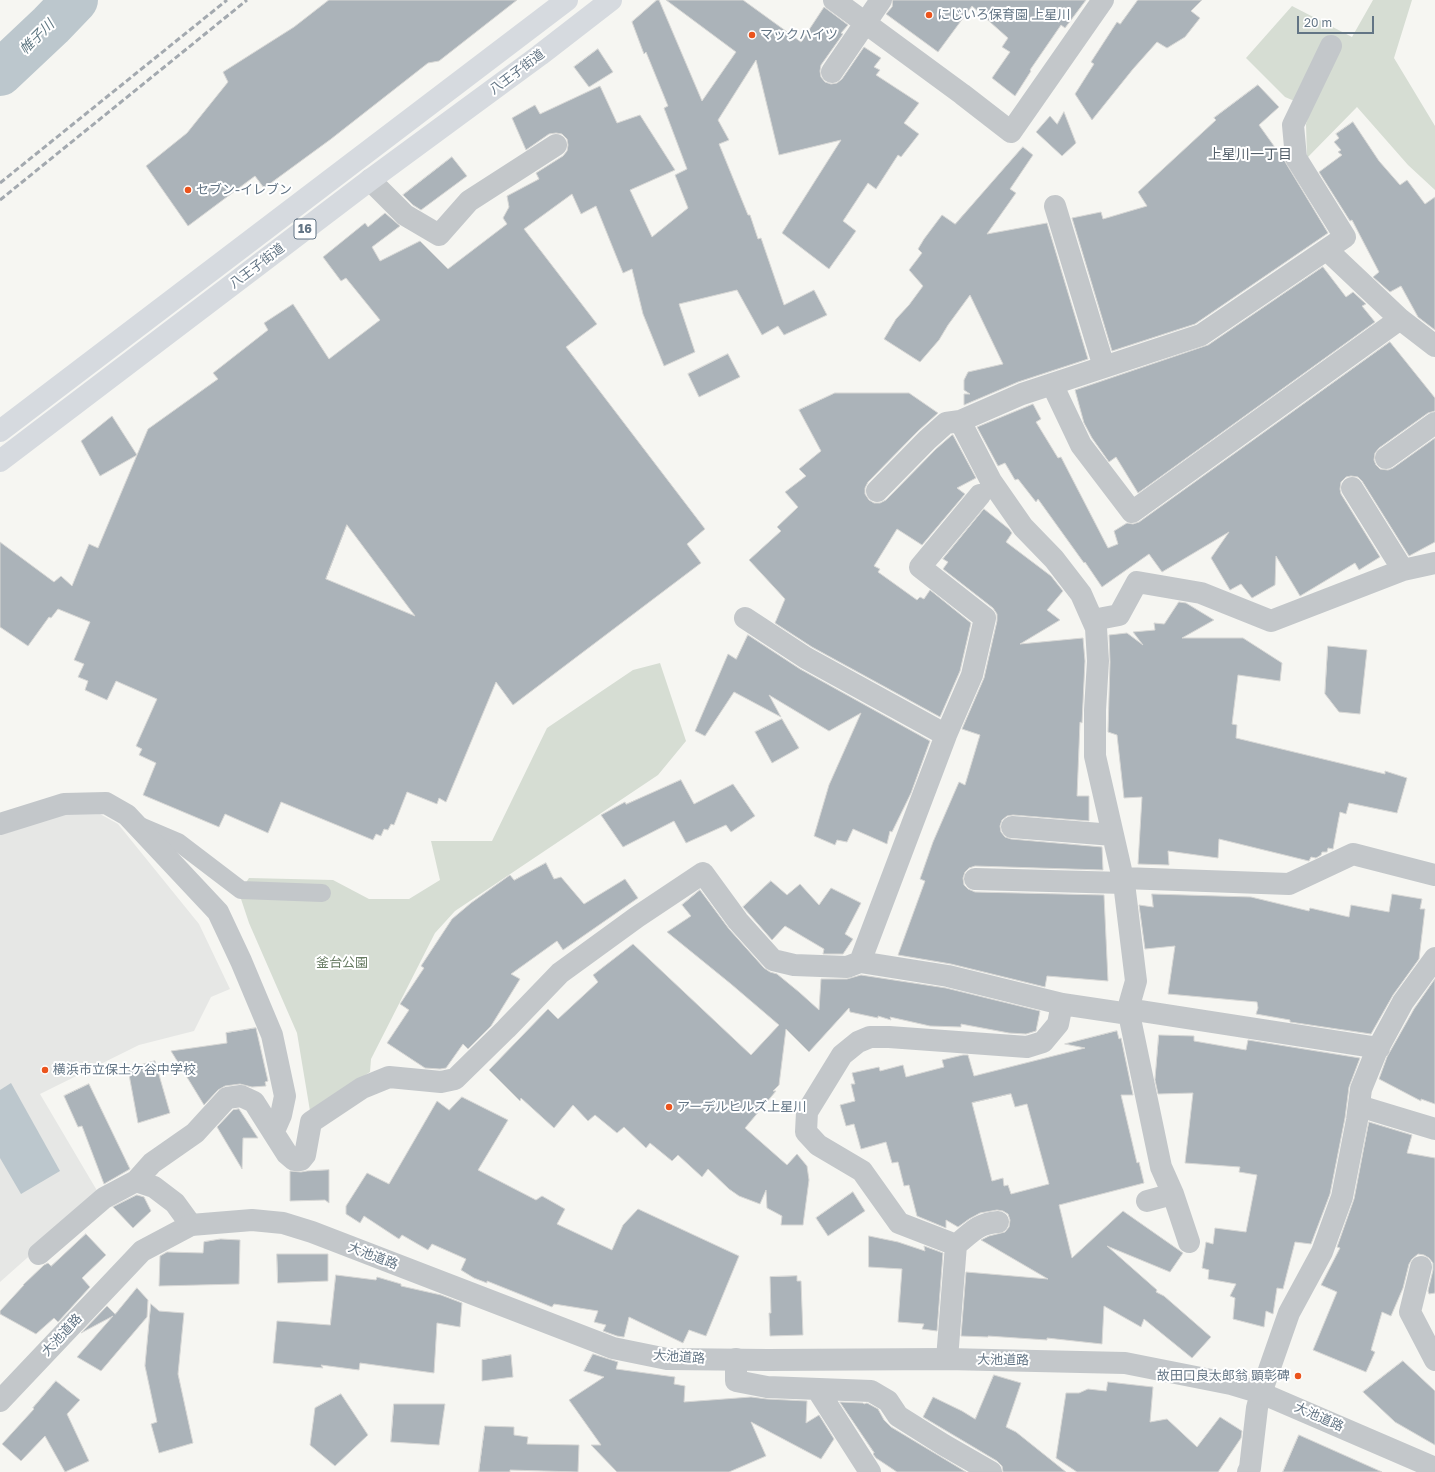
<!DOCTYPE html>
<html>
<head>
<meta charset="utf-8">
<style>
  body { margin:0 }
  #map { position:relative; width:1435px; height:1472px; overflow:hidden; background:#f6f6f2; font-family:"Golos Text",sans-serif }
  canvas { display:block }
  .scale { position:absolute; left:1297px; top:16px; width:77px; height:18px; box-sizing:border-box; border:2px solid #637585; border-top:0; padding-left:5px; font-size:12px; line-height:14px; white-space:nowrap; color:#637585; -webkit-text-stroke:3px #fff; paint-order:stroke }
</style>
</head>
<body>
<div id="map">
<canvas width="1435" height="1472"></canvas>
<div class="scale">20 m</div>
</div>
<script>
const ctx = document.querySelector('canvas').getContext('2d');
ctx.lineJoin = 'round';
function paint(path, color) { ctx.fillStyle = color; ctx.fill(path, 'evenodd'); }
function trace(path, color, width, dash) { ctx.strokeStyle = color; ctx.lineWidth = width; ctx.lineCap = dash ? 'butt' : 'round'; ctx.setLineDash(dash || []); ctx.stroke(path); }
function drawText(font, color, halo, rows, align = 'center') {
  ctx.font = font + ' "Golos Text","Noto Sans JP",sans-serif'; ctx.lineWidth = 4; ctx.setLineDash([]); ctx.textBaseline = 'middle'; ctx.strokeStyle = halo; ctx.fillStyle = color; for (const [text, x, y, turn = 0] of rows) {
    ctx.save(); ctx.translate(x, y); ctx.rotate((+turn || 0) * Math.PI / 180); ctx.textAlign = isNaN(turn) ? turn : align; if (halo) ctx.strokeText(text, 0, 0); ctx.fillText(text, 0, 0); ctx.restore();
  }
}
paint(new Path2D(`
  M69,813L100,814L118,824L199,924L230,989L211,997L194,1031L139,1045L40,1094L99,1194L0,1282V835Z`), '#e6e7e5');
paint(new Path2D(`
  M1373,0H1412L1394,58L1435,126V190L1408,165L1357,107L1307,158L1306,124L1311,108L1285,97L1246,58L1292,6L1352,37Z
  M660,663L686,741L658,775L455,911L435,933L371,1059L370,1072L310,1111L297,1033L249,923L239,893L249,878L333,880L369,899H409L440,880L431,841H492L547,728L633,670Z`), '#d6ddd3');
paint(new Path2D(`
  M11,1083L60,1171L21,1194L0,1158V1090Z`), '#bcc7cd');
trace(new Path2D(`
  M0,73L51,25L75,0`), '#bcc7cd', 46);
const building = new Path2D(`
  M329,0H517L439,61L428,63L331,139L264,188L255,176L188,226L146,166L187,133L228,82L223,72L294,27Z
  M657,0H659L702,101L736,52L666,0H743L801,42L824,7L848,25L841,33L843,34L821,65L820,71L821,77L825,82L831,84L837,83L842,79L864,47L881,58L874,67L880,70L876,75L919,103L904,123L919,134L901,157L898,155L876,189L868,183L843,221L856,231L829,269L782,233L841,140L779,155L756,60L718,120L729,140L719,144L748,215H750L758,239L761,238L784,305L814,290L827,315L784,335L778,326L762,335L737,290L679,304L695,352L664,366L643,314L632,269L623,273L596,206L581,214L572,194L524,229L597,324L566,347L705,529L687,544L701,563L513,705L496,682L446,802L439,798L437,804L407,792L394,825L391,824L388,830L384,829L381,836L376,834L373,840L281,802L268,833L225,814L219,827L143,795L156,763L139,755L142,749L136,746L157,699L116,681L107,700L85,690L88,681L78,677L84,664L74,660L90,622L58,609L51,618L49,617L28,646L0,627V542L54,582L61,576L72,586L89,544L98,548L137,455L100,476L81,441L112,416L137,455L148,429L218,379L213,373L268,330L264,323L293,304L329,359L380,320L346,278L341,281L323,257L365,223L368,227L385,213L400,226L372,247L380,261L420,241L448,269L507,224L503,218L509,207L507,196L539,179L536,173L563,156L567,151L568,145L567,139L562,134L556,133L549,134L526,150L512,118L535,105L540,114L600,86L617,123L640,115L675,170L630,190L652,237L688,208L675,175L687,169L664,108L668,106L646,52L644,54L632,22ZM347,525L415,616L326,579Z
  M893,0H1086L1065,28L1061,25L1030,70L1031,71L1015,96L992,78L1010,52L1002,47L1008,38L972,6L938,52L886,14L892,7Z
  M1138,0H1202L1191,11L1200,18L1185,37L1167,48L1157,42L1133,69L1092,120L1075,94L1094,64L1091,62L1117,22L1120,24Z
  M598,49L613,72L589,87L574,67Z
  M1258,85L1279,107L1259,125L1284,160L1328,233L1195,324L1112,351L1072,218L1101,212L1103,219L1147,206L1138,192L1216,120L1214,118Z
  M1064,112L1076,143L1062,156L1036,132L1050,116L1057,124Z
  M1353,122L1379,161L1400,185L1407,180L1425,204L1435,197V330L1418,317L1401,286L1390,292L1373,277L1379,272L1352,220L1350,221L1319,172L1342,155L1338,152L1341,150L1334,142L1339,138L1336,134Z
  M1023,147L1033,155L1010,189L1016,193L987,234L1047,223L1088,359L1018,382L964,405V394H970L964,390V380L968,372L1003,364L970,295L948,325L939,340L920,362L884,339L896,319L909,305L923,286L909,270L922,253L918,249L924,239L942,215L955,224Z
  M452,157L467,176L421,210L413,205L403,195Z
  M1323,267L1346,297L1353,292L1366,304L1362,306L1375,322L1138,493L1116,457L1109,462L1092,438L1084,423L1075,390L1208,345Z
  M1390,342L1435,398V411L1428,413L1379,448L1375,453L1374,460L1376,465L1380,469L1388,470L1393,468L1435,438V542L1409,556L1362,481L1358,477L1351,476L1346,477L1341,482L1340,489L1341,494L1380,557L1359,570L1355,563L1300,596L1276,556L1275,585L1252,598L1241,584L1230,590L1211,558L1229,532L1162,572L1149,554L1102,587L1085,562L1084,563L1038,499L1036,502L1018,479L1015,480L1005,463L998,466L977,427L1033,404L1041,419L1036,422L1058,458L1061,457L1108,548L1118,544L1114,531L1127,523L1133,524L1139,522Z
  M728,354L740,377L699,397L688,374Z
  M835,393H909L938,413L918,431L868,482L865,488V494L869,500L874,503H880L886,500L936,449L952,435H953L976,478L957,488L965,494L922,545L897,529L874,566L880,569L878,572L917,600L920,597L924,599L930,590L971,623L960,671L940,717L812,647L775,623L785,599L749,560L781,531L777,527L798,507L785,492L806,476L799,469L821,451L799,410Z
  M984,509L1009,529L1012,533L1006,542L1051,576L1063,591L1047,610L1060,620L1020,644L1083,638L1085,661L1082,723L1080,722L1077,796H1089V821L1013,815L1007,816L1002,820L1000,826L1001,832L1005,837L1011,839L1102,847L1103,870L975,866L969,868L965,872L963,878L964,885L968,889L975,892L1104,895L1108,981L1047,976L1045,987L951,964L898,955L925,881L920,879L933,842L959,782L965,785L980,735L962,729L984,678L997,621V614L993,608L943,569L948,562L943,559Z
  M1179,602L1186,603L1214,620L1182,638H1243L1282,663L1280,681L1238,675L1232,724L1237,725L1236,738L1385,774V771L1407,778L1397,813L1349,803L1346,814L1340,812L1333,849L1328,848L1327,852H1322L1321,855L1316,858L1311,857L1309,861L1219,839L1218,858L1168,851L1169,865L1138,864L1142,797L1124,798L1117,735L1108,732L1110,662L1109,635L1127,633L1143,645L1133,632L1155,630L1154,623L1164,624Z
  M748,635L800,669L930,741L911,793L892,832L890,831L887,844L853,829L847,842L837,840L835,845L814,836L829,785L861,713L829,731L769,695L781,717L734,692L705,736L695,731L728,654L736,659Z
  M1328,646L1367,650L1360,714L1339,712L1325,694Z
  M782,719L799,748L772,763L755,732Z
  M681,780L694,804L733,784L755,816L731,832L726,825L686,843L674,821L623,847L601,815L625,802L626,804Z
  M546,863L554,879L561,877L584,904L625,879L638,898L563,950L557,941L511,974L520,979L491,1026L468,1049L463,1044L446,1068L440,1069L425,1068L387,1043L409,1010L400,1004L424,968L421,966L452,919L471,903L510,875L514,880Z
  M771,881L787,895L800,884L819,905L831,888L861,903L845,934L853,939L843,954H823L824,949L785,926L772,940L743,907Z
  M700,890L729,929L764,968L770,972L777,974L799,992L819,1010L821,979H847L861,975L946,988L1040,1011L1036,1031L1026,1034L1009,1033L961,1024V1027L930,1026L890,1017L891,1020L878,1016V1018L850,1012L849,1008L809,1052L786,1029L779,1085L773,1091H776L745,1128L787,1165L797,1154L807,1166L809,1180L803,1225H781L782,1216L767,1208L766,1190L760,1204L739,1196L729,1189L708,1169L702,1177L678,1155L672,1161L650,1143L646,1148L624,1127L617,1133L595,1115L588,1121L573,1105L554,1128L521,1098L520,1101L489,1070L548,1009L558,1019L598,982L593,975L633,944L751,1055L779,1025L731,984L667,932L691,916L682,905Z
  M1152,894L1251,897L1309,911L1310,908L1349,917L1351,905L1389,912L1392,894L1422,899L1420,909H1425L1419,959L1393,995L1371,1034L1290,1022V1020L1256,1014L1258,1008L1257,1002L1168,994L1175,946L1145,949L1139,905L1153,907Z
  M1435,979V1104L1421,1099V1101L1379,1079L1387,1057L1414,1009Z
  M256,1028L268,1081L265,1082L266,1086L252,1087L240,1084L225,1086L218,1090L204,1105L171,1051L227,1043L226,1033Z
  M1117,1031L1119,1039L1121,1038L1133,1095H1121L1137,1163L1139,1162L1144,1183L1059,1205L1072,1258L1123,1211L1183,1253L1170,1272L1107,1246L1157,1290L1156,1292L1164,1296L1211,1337L1192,1358L1144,1319L1141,1327L1104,1306L1102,1344L1047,1338V1340L988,1336V1337L961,1336L966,1272L1048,1279L981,1240L989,1236L1005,1232L1009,1227L1010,1220L1008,1214L1003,1211L997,1210L980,1213L969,1219L958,1227L946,1220V1228L917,1216L909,1185L904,1186L898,1162L892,1163L886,1142L861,1149L854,1124L846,1126L840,1105L855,1101L851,1084H855L852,1073L879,1067L880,1071L903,1065L906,1077L944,1067L942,1060L963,1055H968L974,1076L1085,1048L1065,1044ZM1011,1094L1015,1107L1027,1104L1049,1184L1011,1194L1008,1185L1004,1186L1003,1178L992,1181L972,1103Z
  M1159,1035L1194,1036V1041L1246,1050L1248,1040L1360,1058L1349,1087L1345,1118L1330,1194L1311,1244L1295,1242L1283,1289L1277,1288L1273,1314L1266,1311L1264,1327L1233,1319L1235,1298L1230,1296L1236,1284L1208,1279L1209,1270L1202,1268L1206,1242L1213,1244L1215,1228L1246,1232L1257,1175L1239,1172L1240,1167L1185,1163L1193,1093L1158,1094L1155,1080Z
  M155,1061L170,1113L138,1123L128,1069Z
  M89,1084L130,1169L104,1184L82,1126L78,1127L64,1096Z
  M462,1097L508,1120L478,1170L536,1200L542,1196L565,1209L557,1224L612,1250L623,1225L638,1209L739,1256L706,1336L689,1330L683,1343L629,1317L624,1337L617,1336L603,1331L606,1325L594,1322L598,1311L554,1304L552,1307L487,1281V1283L474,1278L461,1270L466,1259L432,1244L428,1250L402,1235L399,1239L364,1216L360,1223L346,1214V1206L367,1173L389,1184L437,1101L449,1110Z
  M239,1109L258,1138H243L242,1169L217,1127L233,1110Z
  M1369,1122L1412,1135L1407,1153L1435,1158V1293L1429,1294L1428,1291L1433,1270V1263L1429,1258L1424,1255L1418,1254L1412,1259L1409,1264L1403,1288L1391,1316L1382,1312L1371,1350L1375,1352L1366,1372L1313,1350L1337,1292L1321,1285L1340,1248L1337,1247L1354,1199Z
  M329,1170V1203L325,1200L290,1201V1171L301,1172L307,1171Z
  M853,1192L865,1211L828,1236L816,1218Z
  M137,1195L144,1197L151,1211L133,1228L113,1207Z
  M86,1234L106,1255L82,1278L90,1287L58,1322L54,1318L36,1334L0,1314V1311L24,1285H23L44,1265L48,1263L51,1266Z
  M869,1236L898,1242L925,1251L924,1246L943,1253L937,1331L922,1329L924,1324L898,1322L902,1269L869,1267Z
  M221,1239L240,1240L239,1284L159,1286L160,1256L167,1252L203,1253L204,1242Z
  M277,1254H328V1281L278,1283Z
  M336,1275L376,1280L377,1277L401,1284V1286L441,1295L462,1303L460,1327L437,1323L434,1373L360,1363L359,1370L321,1365L323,1368L273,1363L277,1321L330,1325Z
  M797,1276V1281H801L803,1335L770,1336L769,1313H771L770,1277Z
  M137,1288L148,1300L147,1317L101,1371L77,1357L113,1316L81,1333L107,1306L115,1314Z
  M151,1304L159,1311L184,1313L178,1374L193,1443L159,1453L151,1424L157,1422L145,1366Z
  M593,1354L618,1362L616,1369L675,1377L674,1384L685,1386L684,1402L751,1397L767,1399L807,1401L806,1423L819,1415L834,1439L821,1459L751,1422L766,1456L729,1472H617L591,1445H601L569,1400L604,1377L584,1371Z
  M511,1355L513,1377L482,1381V1360Z
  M1403,1361L1435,1391V1445L1395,1422L1363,1392Z
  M994,1375L1021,1383L1006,1427L1016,1432L1066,1472H1003L1002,1466L997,1461L923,1417L933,1397L962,1411L975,1419Z
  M56,1381L80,1400L67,1414L89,1461L65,1472L45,1436L21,1461L2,1444L34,1409L33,1408Z
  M1108,1382L1153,1387L1150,1422L1167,1419L1197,1447L1220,1417L1242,1431L1241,1438L1218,1472H1077L1056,1458L1066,1393H1079L1088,1389L1106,1391Z
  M341,1394L368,1435L335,1466L310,1445L315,1408Z
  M840,1402L863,1403L864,1404L867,1403L878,1409L884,1420L891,1427L966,1472H897L876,1458L873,1454L874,1453Z
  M394,1404H445L439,1445L391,1442Z
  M485,1426L514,1427V1435L528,1437L527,1444L579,1445L578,1472L510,1470V1472H479Z
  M1299,1435L1382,1472H1283Z`);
paint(building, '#abb3b9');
trace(building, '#d7d7d5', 1);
trace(new Path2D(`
  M138,825L178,842L241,890L322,893`), '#c3c7ca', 18);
trace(new Path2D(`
  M834,0L962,94L1011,132L1103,0
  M832,72L881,0
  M370,180L405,215L439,235L469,201L556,145
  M1055,206L1104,367
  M1327,250L1400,319L1435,346
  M1052,384L1081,445L1132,512L1400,319
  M960,421L991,481L1023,527L1054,559L1081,594L1096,628L1098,661L1095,710V756L1124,883L1136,981L1128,1009L1129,1014L1161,1167L1173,1194L1189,1242
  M1386,458L1435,423
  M1352,488L1403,570
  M877,491L927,440L946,423L960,421L1022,394L1201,335L1345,237L1296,158L1293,125L1331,46
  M980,495L920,567L985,618L972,675L946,735L860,962L948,976L1062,1004L1129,1014
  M745,618L806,658L946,735
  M1093,620L1119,615L1137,582L1201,593L1271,621L1403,570L1435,563
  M0,824L64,804L106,803L127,815L218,912L241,961L272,1035L285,1096L281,1115L274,1131
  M1012,827L1113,835
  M1123,878L1289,884L1353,854L1435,875
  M975,879L1124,883
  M1128,1009L1379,1048
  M1359,1106L1435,1129
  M136,1181L152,1163L195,1133L227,1098L241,1096L254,1102L287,1154L294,1160H301L305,1155L311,1122L362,1088L389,1077L441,1082L455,1079L506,1029L560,973L637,917L703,873L738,921L773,960L794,965L847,967L860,962
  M1147,1201L1173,1194
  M956,1245C971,1233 978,1223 998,1222
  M39,1254L104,1198L136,1181L154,1187L175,1203L191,1225
  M1421,1267L1410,1312L1435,1360
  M736,1359V1381L767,1387L871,1391L888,1401L898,1416L944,1445L991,1472
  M947,1359L956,1245L899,1223L862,1171L818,1145L806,1132L807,1112L842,1055L858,1042L870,1037H889L1027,1047L1043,1042L1058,1024L1062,1004
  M817,1389L870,1472
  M1248,1472L1250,1468L1257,1408L1261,1393L1289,1313L1322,1252L1342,1197L1357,1120L1361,1089L1376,1052L1403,1002L1435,958`), '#c3c7ca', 22);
trace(new Path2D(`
  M0,1401L142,1251L191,1225L252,1220L283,1223L312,1232L613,1348L667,1359L768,1360L947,1359L1125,1363L1231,1384L1261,1393L1435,1468`), '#c3c7ca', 22);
trace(new Path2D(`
  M0,431L567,0
  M0,461L370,180L540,55L611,0`), '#d6dadf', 22);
trace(new Path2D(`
  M0,183L227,0
  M0,200L247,0`), '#a3a9af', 3, [6, 3]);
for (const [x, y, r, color] of [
  [929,15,4,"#eb541d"],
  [752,35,4,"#eb541d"],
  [188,190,4,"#eb541d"],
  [45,1070,4,"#eb541d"],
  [669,1107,4,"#eb541d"],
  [1298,1376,4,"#eb541d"]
]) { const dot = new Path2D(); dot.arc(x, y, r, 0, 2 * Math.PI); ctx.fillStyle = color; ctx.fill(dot); trace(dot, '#fff', 1.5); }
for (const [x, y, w] of [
  [305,229,22]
]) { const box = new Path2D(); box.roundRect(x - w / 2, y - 10, w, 20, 3); ctx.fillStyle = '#fff'; ctx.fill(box); trace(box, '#637585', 1); }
drawText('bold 12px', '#637585', null, [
  ["16",305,229]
]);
drawText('13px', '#637585', '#fff', [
  ["にじいろ保育園 上星川",937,15],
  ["マックハイツ",760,35],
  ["セブン-イレブン",196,190],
  ["横浜市立保土ケ谷中学校",53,1070],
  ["アーデルヒルズ上星川",677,1107],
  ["故田口良太郎翁 顕彰碑",1290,1376,"right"]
], 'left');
drawText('13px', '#637585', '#fff', [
  ["八王子街道",517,72,-37],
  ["八王子街道",257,266,-37],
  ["大池道路",373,1256,21],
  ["大池道路",62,1335,-47],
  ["大池道路",679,1357,4],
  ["大池道路",1003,1360,1],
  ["大池道路",1319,1417,24]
]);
drawText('13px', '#677b62', '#fff', [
  ["釜台公園",342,963]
]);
drawText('italic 14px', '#5f7782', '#fff', [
  ["帷子川",37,37,-45]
]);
drawText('14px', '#525e69', '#fff', [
  ["上星川一丁目",1250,155]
]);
</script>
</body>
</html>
